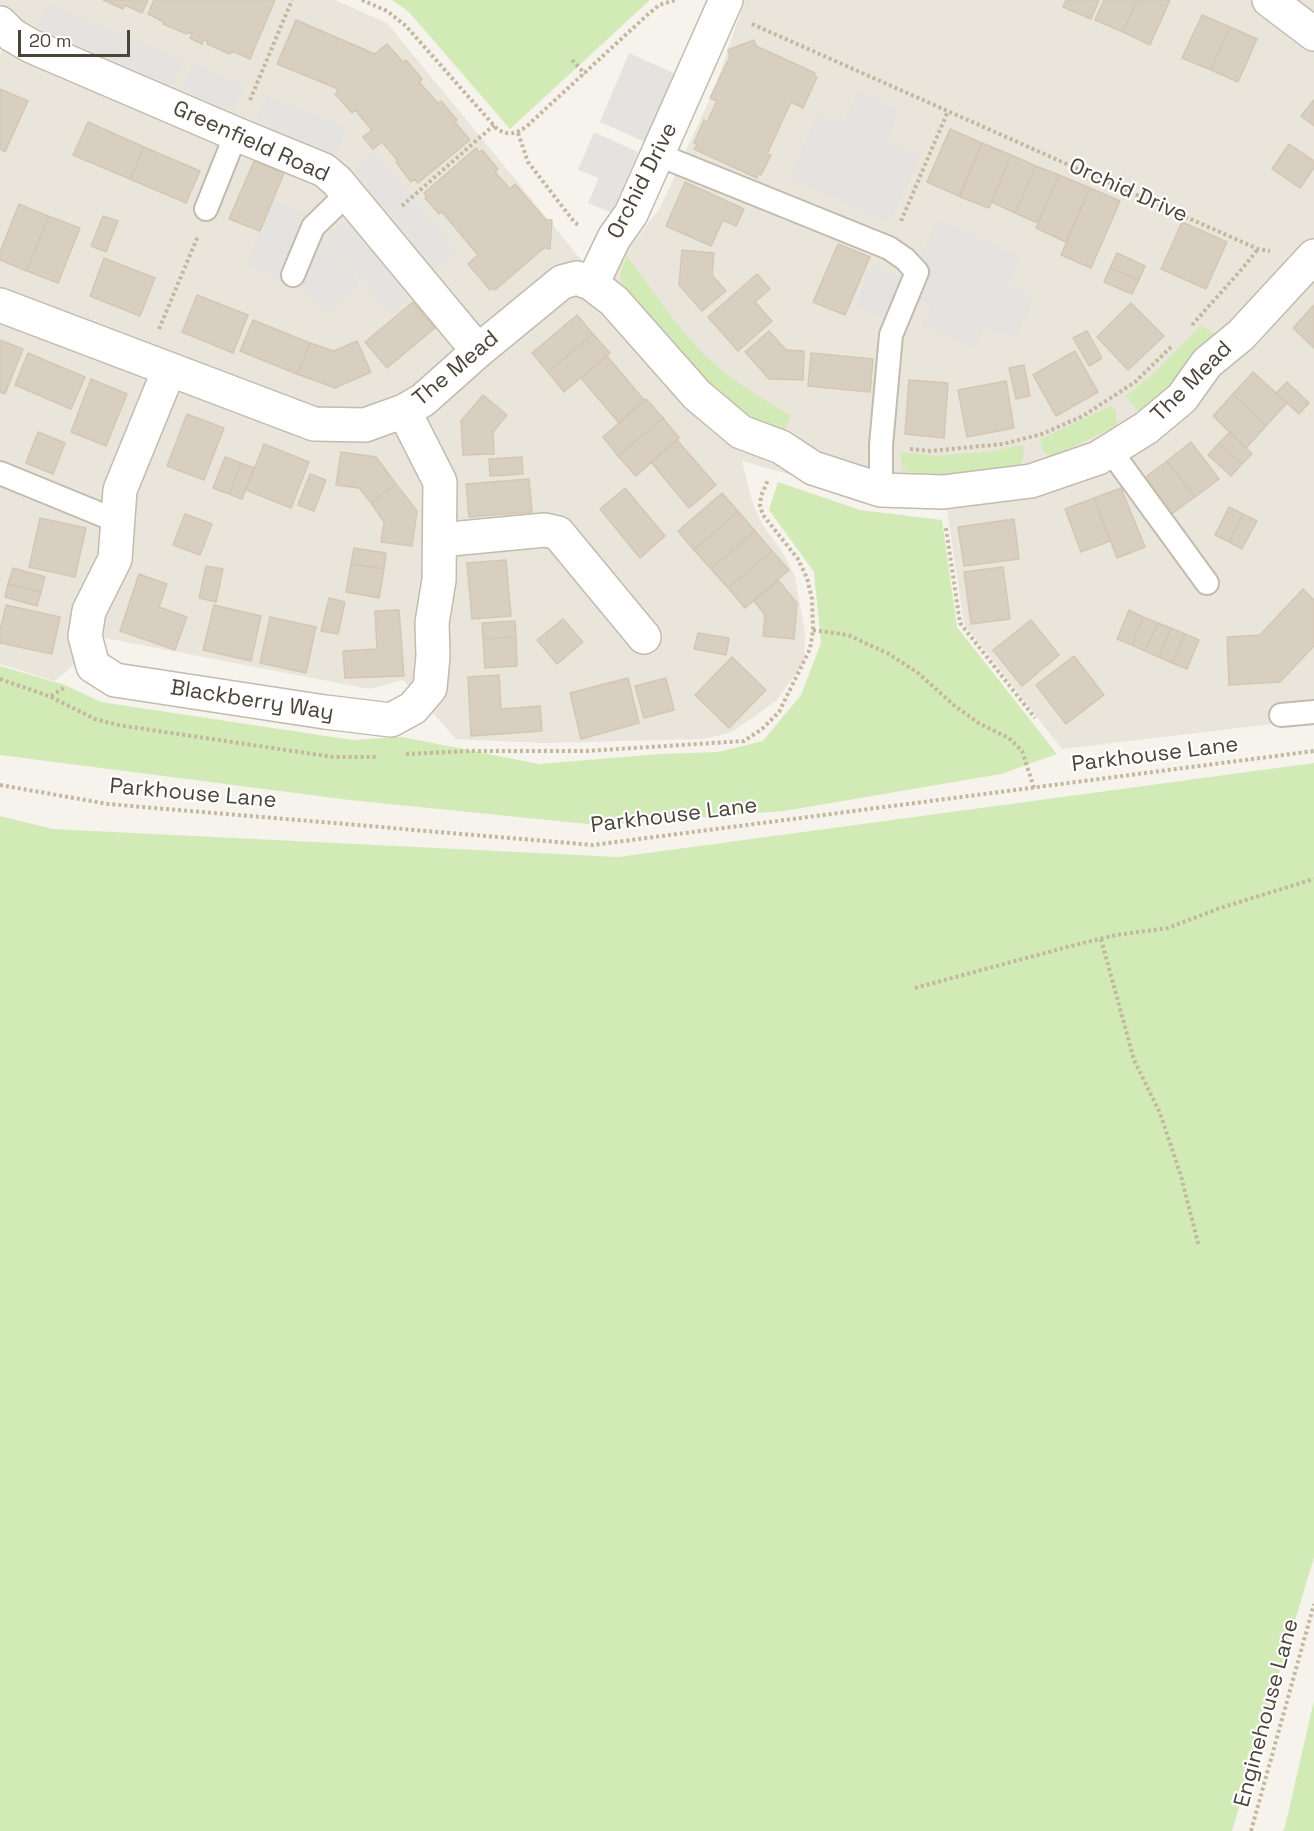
<!DOCTYPE html>
<html>
<head>
<meta charset="utf-8">
<style>
  body { margin:0 }
  #map { position:relative; width:1314px; height:1831px; overflow:hidden; background:#f6f3ec; font-family:"Space Grotesk",sans-serif }
  canvas { display:block }
  .scale { position:absolute; left:18px; top:30px; width:112px; height:27px; box-sizing:border-box; border:3px solid #4b4439; border-top:0; padding-left:8px; font-size:18px; line-height:21px; white-space:nowrap; color:#4b4439; -webkit-text-stroke:4px #fff; paint-order:stroke }
</style>
</head>
<body>
<div id="map">
<canvas width="1314" height="1831"></canvas>
<div class="scale">20 m</div>
</div>
<script>
const ctx = document.querySelector('canvas').getContext('2d');
ctx.lineJoin = 'round';
function paint(path, color) { ctx.fillStyle = color; ctx.fill(path, 'evenodd'); }
function trace(path, color, width, dash) { ctx.strokeStyle = color; ctx.lineWidth = width; ctx.lineCap = dash ? 'butt' : 'round'; ctx.setLineDash(dash || []); ctx.stroke(path); }
function drawText(font, color, halo, rows, align = 'center') {
  ctx.font = font + ' "Space Grotesk",sans-serif'; ctx.lineWidth = 4.5; ctx.setLineDash([]); ctx.textBaseline = 'middle'; ctx.strokeStyle = halo; ctx.fillStyle = color; for (const [text, x, y, turn = 0] of rows) {
    ctx.save(); ctx.translate(x, y); ctx.rotate((+turn || 0) * Math.PI / 180); ctx.textAlign = isNaN(turn) ? turn : align; if (halo) ctx.strokeText(text, 0, 0); ctx.fillText(text, 0, 0); ctx.restore();
  }
}
paint(new Path2D(`
  M0,0H335L387,23L601,284L660,208L715,87L745,0H1314V719L1062,749L964,624L947,510L861,500L791,475L742,461L752,501L762,524L781,550L795,576L805,634L804,662L776,701L732,732L704,739L542,743L456,739L403,680L369,689L105,638L55,681L0,664V55L2,49L0,44Z`), '#eae5da');
paint(new Path2D(`
  M392,0H650L510,129L409,12Z
  M627,256C655,293 682,337 718,367C741,386 766,401 791,416L782,436C758,420 731,405 710,384C678,353 650,316 621,281L620,273Z
  M1201,326L1217,335L1169,388L1139,412L1126,396L1152,375Z
  M1111,406L1116,412L1117,426L1051,457L1042,450L1041,439Z
  M1023,445L1024,455L1020,466L940,476L903,471L900,452L938,456L992,451Z
  M778,482L860,510L942,520L957,627L1057,754L1001,774L784,811L597,825L350,800L0,755V666L65,685L101,702L352,740L402,737L539,764L660,754L718,752L763,741L801,695L821,643L814,572L769,510Z
  M1314,763V1557L1232,1831H0V816L53,829L618,857Z
  M1314,1700V1831H1283L1285,1827Z`), '#d2eab5');
paint(new Path2D(`
  M47,3L184,60L173,86L36,29Z
  M629,53L674,73L645,142L600,122Z
  M193,63L245,86L234,112L181,90Z
  M858,90L900,108L886,140L920,155L890,223L789,179L818,113L843,124Z
  M267,95L347,128L336,154L256,121Z
  M594,132L638,152L612,213L588,203L599,178L578,170Z
  M375,153L456,250L435,268L354,171Z
  M273,200L306,215L323,240L360,284L325,314L305,290L246,265Z
  M937,219L1021,256L1009,285L1034,297L1015,340L985,327L975,349L921,326L931,305L920,300L907,329L854,306L872,265L910,281Z
  M347,222L410,298L390,314L327,239Z`), '#e5e3e0');
const building = new Path2D(`
  M103,0H148L142,13L125,5L123,9Z
  M154,0H275L250,59L232,51L230,54L207,44L208,41L204,40L202,44L190,38L192,34L188,32L187,34L163,24L164,22L148,14Z
  M1066,0H1099L1091,19L1063,7Z
  M1104,0H1137L1123,32L1095,20Z
  M1137,0H1170L1150,45L1123,32Z
  M1202,15L1230,27L1211,70L1182,58Z
  M296,20L375,54L387,44L403,62L406,60L422,79L419,82L438,103L441,101L457,120L455,122L470,140L418,183L415,179L411,182L396,162L398,161L382,142L373,149L363,137L372,130L355,110L352,113L335,94L338,92L336,88L277,64Z
  M1230,27L1257,39L1238,82L1211,70Z
  M754,40L756,46L815,73L814,75L817,77L803,108L791,102L767,154L771,155L761,175L758,173L757,178L694,149L697,145L694,143L704,120L707,122L717,101L710,98L730,56L728,50Z
  M0,89L28,101L5,152L0,149Z
  M1314,100V126L1301,116Z
  M88,122L144,147L130,179L73,155Z
  M950,129L982,143L959,196L927,182Z
  M982,143L1011,155L989,208L960,197Z
  M1289,144L1314,161V168L1300,188L1272,169Z
  M144,147L200,171L186,203L130,179Z
  M476,148L479,152L482,150L498,169L495,172L510,189L515,184L546,220H552L550,249L544,248L495,290L493,288L490,290L468,264L478,255L442,212L439,214L425,198L427,196L424,193Z
  M1011,155L1036,166L1015,213L992,202Z
  M254,161L284,173L260,231L229,219Z
  M1036,166L1059,175L1038,223L1015,213Z
  M1059,175L1090,188L1066,242L1036,228Z
  M685,182L744,209L736,226L723,220L711,246L666,226Z
  M1090,188L1120,201L1091,268L1061,255Z
  M19,204L48,216L27,271L0,260V252Z
  M48,216L80,228L58,283L27,271Z
  M103,216L118,221L106,252L91,246Z
  M1182,222L1227,242L1206,289L1161,269Z
  M838,244L870,257L845,315L813,302Z
  M682,250L714,253L712,275L726,291L702,311L679,285Z
  M1117,253L1145,266L1139,280L1110,268Z
  M104,258L155,278L140,316L90,296Z
  M1110,268L1139,280L1132,294L1104,282Z
  M757,274L770,289L755,302L772,321L738,351L708,317Z
  M197,295L248,315L233,353L182,332Z
  M413,302L435,328L387,368L365,342Z
  M1131,303L1164,336L1128,370L1097,337Z
  M1314,305V348L1293,328Z
  M577,315L593,334L548,372L532,353Z
  M253,320L310,343L297,374L240,351Z
  M769,331L786,350L804,351L803,380L769,379L745,352Z
  M1087,331L1102,358L1089,366L1073,338Z
  M593,334L610,353L564,392L548,372Z
  M0,340L23,349L5,394L0,392Z
  M357,341L371,372L335,388L297,374L310,343L334,351Z
  M1075,351L1098,392L1056,416L1033,375Z
  M28,353L85,377L71,409L15,385Z
  M811,353L873,359L870,392L808,386Z
  M607,356L644,400L619,423L581,378Z
  M1024,365L1030,396L1016,399L1009,368Z
  M1253,372L1287,403L1266,426L1233,394Z
  M91,379L127,394L106,446L71,432Z
  M909,380L948,383L944,438L905,434Z
  M1006,381L1014,428L967,437L958,390Z
  M1287,382L1309,403L1299,414L1276,393Z
  M1233,394L1266,426L1246,448L1213,416Z
  M483,395L507,415L493,432L494,454L463,455L461,421Z
  M646,399L663,418L618,456L603,437Z
  M187,414L224,428L204,480L167,466Z
  M663,418L679,438L636,476L618,456Z
  M38,432L65,443L53,474L26,463Z
  M1230,432L1252,454L1242,464L1219,443Z
  M677,440L716,485L689,508L651,462Z
  M1191,442L1219,479L1195,497L1167,461Z
  M1219,443L1242,464L1231,476L1208,455Z
  M264,444L309,462L291,508L246,490Z
  M341,452L376,457L396,484L371,503L359,488L336,485Z
  M225,457L241,463L229,494L213,488Z
  M522,457L523,474L490,476L489,459Z
  M1167,461L1195,497L1170,515L1143,479Z
  M241,463L254,468L242,499L229,494Z
  M310,474L326,480L314,511L298,505Z
  M529,479L532,512L469,517L466,484Z
  M396,484L417,511L412,546L381,542L384,522L371,503Z
  M625,488L665,536L640,558L600,509Z
  M1121,488L1145,547L1117,558L1094,498Z
  M722,493L738,511L694,550L678,531Z
  M1094,498L1110,541L1081,552L1065,509Z
  M1229,507L1243,514L1229,542L1215,535Z
  M738,511L755,531L711,569L694,550Z
  M185,514L212,524L200,555L173,545Z
  M1243,514L1257,521L1242,549L1229,542Z
  M40,518L86,528L75,577L29,567Z
  M1014,519L1019,559L964,566L958,527Z
  M755,531L772,551L728,588L711,569Z
  M354,548L386,553L384,569L351,564Z
  M772,551L789,570L745,608L728,588Z
  M506,560L511,616L472,619L467,563Z
  M351,564L384,569L379,598L346,592Z
  M206,566L223,569L216,602L199,598Z
  M1003,567L1010,619L971,624L964,572Z
  M13,568L45,577L41,592L8,584Z
  M139,574L167,584L159,607L187,617L175,650L120,631Z
  M778,580L797,603L794,639L763,636L765,615L754,601Z
  M8,584L41,592L37,606L5,597Z
  M1303,589L1314,600V646L1280,682L1229,685L1227,637L1260,635Z
  M329,598L345,602L338,634L321,631Z
  M6,605L60,617L52,654L0,643V631Z
  M214,605L261,616L251,661L203,650Z
  M399,610L404,676L345,678L343,651L377,649L375,611Z
  M1129,610L1143,617L1132,645L1117,639Z
  M270,617L316,627L306,673L260,663Z
  M1143,617L1158,623L1145,651L1132,645Z
  M563,619L583,642L557,664L537,640Z
  M1031,620L1059,655L1022,686L993,650Z
  M515,621L516,637L483,639L482,623Z
  M1158,623L1171,628L1159,657L1145,651Z
  M1171,628L1185,634L1172,663L1159,657Z
  M698,633L729,638L726,655L694,649Z
  M1185,634L1199,640L1187,669L1172,663Z
  M516,637L517,666L485,668L483,639Z
  M1074,656L1104,695L1066,724L1036,685Z
  M732,657L766,690L729,728L695,695Z
  M499,675L501,709L540,706L542,731L471,736L468,677Z
  M628,678L639,723L581,739L570,693Z
  M666,678L674,710L644,718L635,686Z`);
paint(building, '#d8cfc1');
trace(building, '#d3c7b4', 1.5);
const lane = new Path2D(`
  M659,155L889,248L905,259L917,272L891,335L881,445V490
  M206,209L236,134
  M293,275L313,227L347,194
  M1110,450L1207,583
  M0,473L117,521
  M1281,715L1314,712`);
const street = new Path2D(`
  M1269,0L1314,34
  M0,23L12,35L31,46L236,134L324,170L337,181L478,351
  M592,284L614,238L631,214L726,0
  M0,305L314,424L365,425L404,411L423,400L478,351L562,282L577,278L592,284L614,301L697,395L741,432L781,447L813,468L881,490L943,492L1031,481L1098,458L1146,428L1182,398L1207,363L1241,335L1314,256
  M169,370L120,490L115,559L89,611L85,636L93,666L115,680L325,712L391,720L413,708L430,688L433,656L432,623L439,580L440,482L404,411
  M440,540L545,530L558,533L644,637`);
trace(lane, '#c2bbae', 26);
trace(street, '#c2bbae', 36);
trace(new Path2D(`
  M362,0L387,11L406,26L497,129C509,136 516,134 527,126L645,17L659,5L675,0
  M752,24L1258,249L1270,251
  M572,60L585,74
  M250,100L292,0
  M518,133L528,162L575,223L580,225
  M402,206L494,125
  M901,221L948,111
  M1192,325L1242,269L1258,249
  M159,329L198,236
  M910,449L930,451L1003,444L1042,434L1083,416L1135,382L1172,346
  M946,528L960,623L1035,718
  M813,630L848,635L889,654L918,673L955,706L980,724L1009,738L1022,751L1034,788
  M0,679L51,697L95,719L118,725L333,757H378
  M51,696L65,687
  M406,754L471,751H586L744,741L762,729L779,712L810,649L813,630L812,599L807,578L798,559L763,515L760,506L761,496L768,480
  M0,785L108,804L593,845L1314,751
  M1101,939L1134,1060L1160,1113L1181,1176L1199,1247
  M915,988L1067,947L1116,935L1168,928L1220,908L1314,879
  M1251,1831L1314,1604`), '#c4b79f', 4, [3, 3]);
trace(lane, '#fff', 22);
trace(street, '#fff', 33);
drawText('22px', '#4b4439', '#fff', [
  ["Greenfield Road",251,142,24],
  ["Orchid Drive",643,181,-63],
  ["Orchid Drive",1128,191,24],
  ["The Mead",456,369,-40],
  ["The Mead",1192,382,-45],
  ["Blackberry Way",252,701,9],
  ["Parkhouse Lane",1155,755,-7],
  ["Parkhouse Lane",193,794,5],
  ["Parkhouse Lane",674,816,-7],
  ["Enginehouse Lane",1267,1713,-75]
]);
</script>
</body>
</html>
